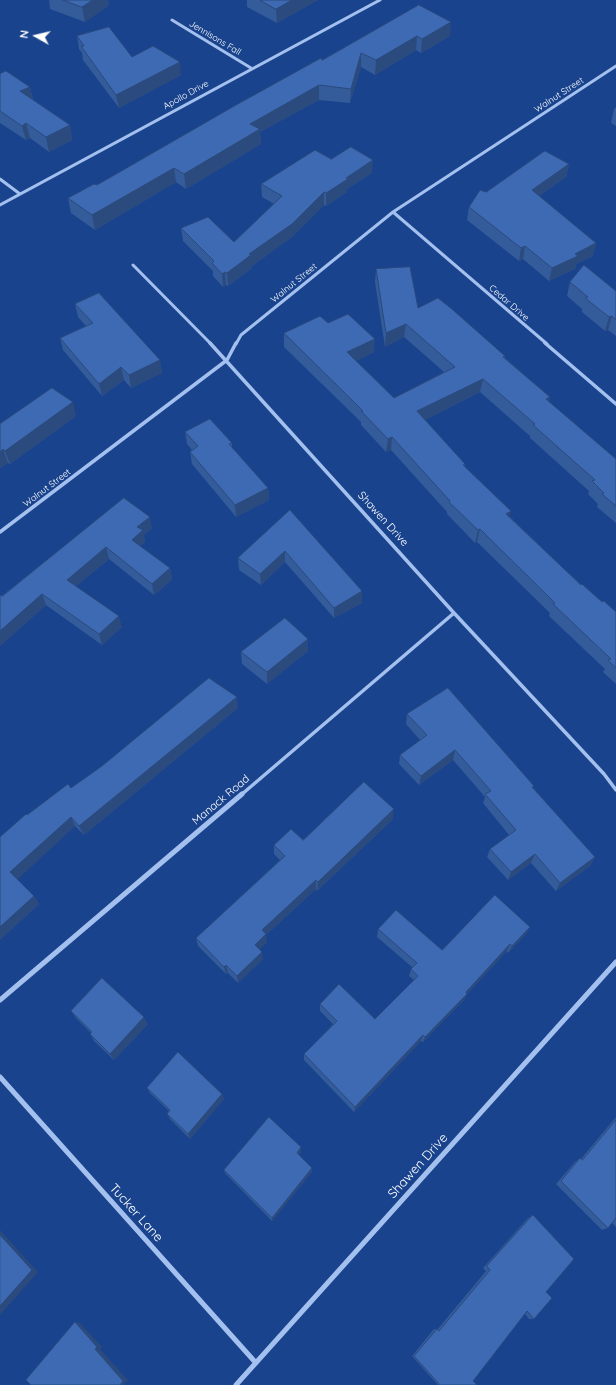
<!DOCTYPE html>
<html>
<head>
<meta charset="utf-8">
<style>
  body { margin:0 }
  #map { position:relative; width:616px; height:1385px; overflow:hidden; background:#19438d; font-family:Quicksand,sans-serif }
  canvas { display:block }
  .north { position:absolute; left:16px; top:16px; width:40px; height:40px; -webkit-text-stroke:3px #19438d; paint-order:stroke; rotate:278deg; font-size:11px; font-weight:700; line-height:16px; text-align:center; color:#fff }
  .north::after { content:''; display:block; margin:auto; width:14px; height:18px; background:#fff; clip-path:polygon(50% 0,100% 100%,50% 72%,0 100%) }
</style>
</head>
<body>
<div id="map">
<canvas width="616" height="1385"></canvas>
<div class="north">N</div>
</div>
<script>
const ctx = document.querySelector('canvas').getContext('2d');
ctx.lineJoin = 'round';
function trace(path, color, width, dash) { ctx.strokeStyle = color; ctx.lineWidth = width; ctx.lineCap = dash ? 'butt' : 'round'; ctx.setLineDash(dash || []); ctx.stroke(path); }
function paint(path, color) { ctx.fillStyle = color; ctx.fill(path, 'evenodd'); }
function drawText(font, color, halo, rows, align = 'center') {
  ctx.font = font + ' Quicksand,sans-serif'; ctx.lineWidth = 3; ctx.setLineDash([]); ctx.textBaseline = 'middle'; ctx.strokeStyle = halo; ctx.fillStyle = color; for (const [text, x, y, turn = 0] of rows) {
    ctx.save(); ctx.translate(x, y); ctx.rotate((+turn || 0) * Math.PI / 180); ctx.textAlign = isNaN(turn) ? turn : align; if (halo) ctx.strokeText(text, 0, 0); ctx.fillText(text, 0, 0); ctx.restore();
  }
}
trace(new Path2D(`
  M172,20L251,68
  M0,179L20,194
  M0,205L380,0
  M393,212L547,344
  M133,265L211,344
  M236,344L241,335L393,212L616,66`), '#a4c0ee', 3);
trace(new Path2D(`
  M210,343L454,613L604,774L616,790
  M545,343L616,404
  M0,532L227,360L236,343
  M241,795L454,613`), '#a4c0ee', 3.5);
trace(new Path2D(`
  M0,1000L242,794
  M0,1077L256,1363
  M236,1385L616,962`), '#a4c0ee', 5);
paint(new Path2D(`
  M49,0H108L109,5L85,22L50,9Z
  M247,0H318L277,23L247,7Z
  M419,5L450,36L421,53L416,50L375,75L361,67L350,103L319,100L260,132L261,144L186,189L176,182L95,230L71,213L68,198L97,185L322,60Z
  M77,36L132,57L181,75L119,108L83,60L82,53L79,49Z
  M0,74L30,87L33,100L70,125L72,140L49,152L30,138L26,140L0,123Z
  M616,107V126L611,123L614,109Z
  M569,164L566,177L539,196L596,243L593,256L576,264L575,269L549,281L523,259L519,261L467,220L469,207L486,192Z
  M372,173L347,189V192L326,206L324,205L292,237L252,266V268L228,286L226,285L223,287L213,276V271L183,241L181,228L234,242L274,204L262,197L261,184Z
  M376,269L418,308L505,356V358L550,397L549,402L616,459V523L597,507L598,504L588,494L589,491L530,438V436L480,392L425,420L465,464V466L510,517L581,585L616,612V684L603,672L605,669L549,616L550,613L477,542L475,543L447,514V512L391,450L386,452L361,425V422L284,347V333L328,323L374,352L356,361L394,398L444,372L404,337L385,347L375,282Z
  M570,282L616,291V336L608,330L605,331L582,312V309L567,296Z
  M75,304L160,360L162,373L131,388L124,380L102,396L63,350L60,338L86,326L78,317Z
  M76,416L10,464L8,463L0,468V424Z
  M185,432L232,443V448L268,488L269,500L236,517L192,464L190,452L192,450L187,444Z
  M124,498L152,528L144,535L145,542L140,546L170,568L172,580L154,595L109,559L76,586L122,627L102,645L46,605L0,646V595L2,596Z
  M290,510L362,591V603L334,618L285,562L261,585L239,570L238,558Z
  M308,651L267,684L242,664L241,652Z
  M238,708L84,835L75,826L17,879L34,896L39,904L0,940V837L27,815L71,788Z
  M407,714L533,788L595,857L590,866L556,891L531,863L508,880L487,857L490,849L509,835L483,803L485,797L453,760L419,785L399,764L400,755L420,740L406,724Z
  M393,819L317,891L316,889L266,935L267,942L259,949L263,959L238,983L228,973L226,974L198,946L196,938L280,860L274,854V845L303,840Z
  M530,927L526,934L508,953L507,951L467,994L464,1000L423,1042L421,1041L354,1112L304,1060V1054L333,1024L320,1011V1004L375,1019L414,980L409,976L411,969L413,968L377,937L378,929L442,950Z
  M71,1011L148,1024L114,1060L94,1041L90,1034L91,1033L76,1018Z
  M147,1088L222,1094L224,1099L190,1139L170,1119L167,1114L169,1111L150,1093Z
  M616,1117V1227L612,1223L608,1228L602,1230L556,1184L575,1162L580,1158L581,1159Z
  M301,1147V1152L299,1155L312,1172L272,1221L225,1173L224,1170Z
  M533,1215L546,1292L534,1319H529L525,1314L473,1381L477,1385H438L412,1356L434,1329H437V1330L486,1271L483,1268L528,1218Z`), '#345b9a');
paint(new Path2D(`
  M93,0H108L109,5L85,22L82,7Z
  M292,0H318L277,23L276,9Z
  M451,22L450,36L421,53L422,39Z
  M417,36L416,50L375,75L376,60Z
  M361,53V67L350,103L351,89Z
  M180,62L181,75L119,108L116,95Z
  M319,85V100L260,132L261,144L186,189L184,174L250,124Z
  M30,87L33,101L20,91Z
  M26,123L30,138L26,140L22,126Z
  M70,125L72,140L49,152L46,137Z
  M373,160L372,173L347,189V192L326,206V193L346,178Z
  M569,164L566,177L529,203L532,190Z
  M174,168L176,182L95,230L92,215Z
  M324,192V205L292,237L252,266V268L228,286L227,273Z
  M596,243L593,256L576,264L575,269L549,281L552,268L575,254Z
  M525,246L523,259L519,261L521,248Z
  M225,272L226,285L223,287L222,274Z
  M612,316L608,330L605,331L609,317Z
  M406,324L404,337L385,347L386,333Z
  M375,339L374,352L346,366L347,352Z
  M160,360L162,373L131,388L129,375Z
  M121,367L124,380L102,396L99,384Z
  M483,379L480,392L415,425L417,411Z
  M550,397L547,411L546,399Z
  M73,402L76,416L10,464L5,451Z
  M392,437L391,450L386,452L388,439Z
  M3,449L8,463L0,468V452Z
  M268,488L269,500L236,517L235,505Z
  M511,511L508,524L506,514Z
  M150,517L152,528L144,535L145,542L134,551L132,540L137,527Z
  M480,529L477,542L475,543L478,530Z
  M106,547L109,559L70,591L67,580Z
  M285,551V562L261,585L260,574Z
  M170,568L172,580L154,595L152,584Z
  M362,591V603L334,618V608Z
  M42,594L46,605L0,646V631Z
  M119,616L122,627L102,645L99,634Z
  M308,639V651L267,684V672Z
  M237,697L238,708L84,835L79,826Z
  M455,750L453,760L419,785L421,776Z
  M394,809L393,819L317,891L318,882Z
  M71,817L75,826L16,881L10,872Z
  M535,854L531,863L508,880L511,872Z
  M595,857L590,866L556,891L560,883Z
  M316,880V889L266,935L267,942L256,953L255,945L262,930Z
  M34,896L39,904L0,940V927Z
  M530,927L526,934L508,953L512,946Z
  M510,944L507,951L466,995L467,994L464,1000L423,1042L425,1037Z
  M262,952L263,959L238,983L237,976Z
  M226,965L228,973L226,974L224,967Z
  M144,1017L148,1024L114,1060L110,1054Z
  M423,1035L421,1041L354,1112L355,1107Z
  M222,1094L224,1099L190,1139L188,1134Z
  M301,1147V1152L297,1157V1153Z
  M312,1168V1172L272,1221V1218Z
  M0,1230L38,1272L0,1315Z
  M75,1322L80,1323L102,1347L100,1349L128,1380L123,1385H120L95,1349Z`), '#2b4a7d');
const building = new Path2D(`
  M63,0H93L82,7Z
  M260,0H292L276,9Z
  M419,5L451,22L422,39L417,36L376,60L361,53L351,89L319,85L250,124L260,129L184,174L174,168L92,215L68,198L94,184L97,185L236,105L321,58L322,60Z
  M109,27L132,57L153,46L180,62L116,95L81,46H84L77,36Z
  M6,71L30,87L20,91L70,125L46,137L26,123L22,126L0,111V74Z
  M351,147L373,160L346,178L348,179L326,193L324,192L292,224L249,254L251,255L227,273L225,272L222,274L212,263L214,261L181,228L208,217L234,242L282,196L261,184L315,150L331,159Z
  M545,151L569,164L532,190L596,243L575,254L578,256L552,268L525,246L521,248L469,207L480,190L486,192Z
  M584,265L616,291V320L612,316L609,317L585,298L588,297L570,282Z
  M410,267L418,308L438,298L453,310L505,356L503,357L550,397L546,399L616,459V506L602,494L604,493L592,481L595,480L533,425L535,424L483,379L417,411L465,464L463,465L511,511L506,514L581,585L582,584L602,602L604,601L616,612V668L608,660L611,659L553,604L555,603L480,529L478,530L449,502L450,501L392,437L388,439L361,411H363L284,333L320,316L328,323L348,314L375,339L347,352L394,398L455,367L406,324L386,333L376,269Z
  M99,293L160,360L129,375L121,367L99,384L60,338L93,323L75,304Z
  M52,388L73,402L5,451L3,449L0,452V424Z
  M210,419L232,443L229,444L268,488L235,505L190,452L198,446L185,432Z
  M124,498L150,517L137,527L143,530L132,540L170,568L152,584L106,547L67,580L119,616L99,634L42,594L0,631V595L2,596Z
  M290,510L362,591L334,608L285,551L260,574L238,558Z
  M285,618L308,639L267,672L241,652Z
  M209,678L237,697L79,826L71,817L10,872L34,896L0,927V837L26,814L27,815L68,784L71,788L102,766Z
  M448,688L534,786L532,787L595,857L560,883L535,854L511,872L490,849L516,830L485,794L491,791L455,750L421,776L400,755L427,735L407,714Z
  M364,782L394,809L318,882L316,880L262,930L266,934L255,945L262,952L237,976L226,965L224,967L196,938L285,856L274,845L291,829L303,840Z
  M495,895L530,927L512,946L510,944L466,992L467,994L425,1037L423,1035L355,1107L304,1054L337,1021L320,1004L339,984L375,1019L418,976L411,969L417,963L378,929L396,910L442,950Z
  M102,978L144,1017L110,1054L90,1034L92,1032L71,1011Z
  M178,1052L222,1094L188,1134L167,1114L170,1110L147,1088Z
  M269,1117L301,1147L297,1153L312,1168L272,1218L224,1170Z
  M616,1120V1218L608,1228L561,1181L580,1158L582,1160Z
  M533,1215L574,1259L546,1292L552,1298L534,1319L527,1311L473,1381L477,1385H440L414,1356L437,1329L439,1331L490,1270L487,1266Z
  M0,1235L32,1270L0,1306Z
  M75,1322L97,1347L95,1349L123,1381L120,1385H31L26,1380Z`);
paint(building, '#3d6ab3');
trace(building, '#2b4a7d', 1);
drawText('9px', '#fff', '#19438d', [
  ["Jennisons Fall",215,38,31],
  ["Apollo Drive",186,95,-29],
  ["Walnut Street",559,95,-33],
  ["Walnut Street",294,283,-39],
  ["Cedar Drive",509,303,41],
  ["Walnut Street",47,488,-37]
]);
drawText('11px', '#fff', '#19438d', [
  ["Shawen Drive",383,519,48],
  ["Manack Road",221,800,-40]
]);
drawText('13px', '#fff', '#19438d', [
  ["Shawen Drive",418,1166,-48],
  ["Tucker Lane",136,1213,48]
]);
</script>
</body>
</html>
